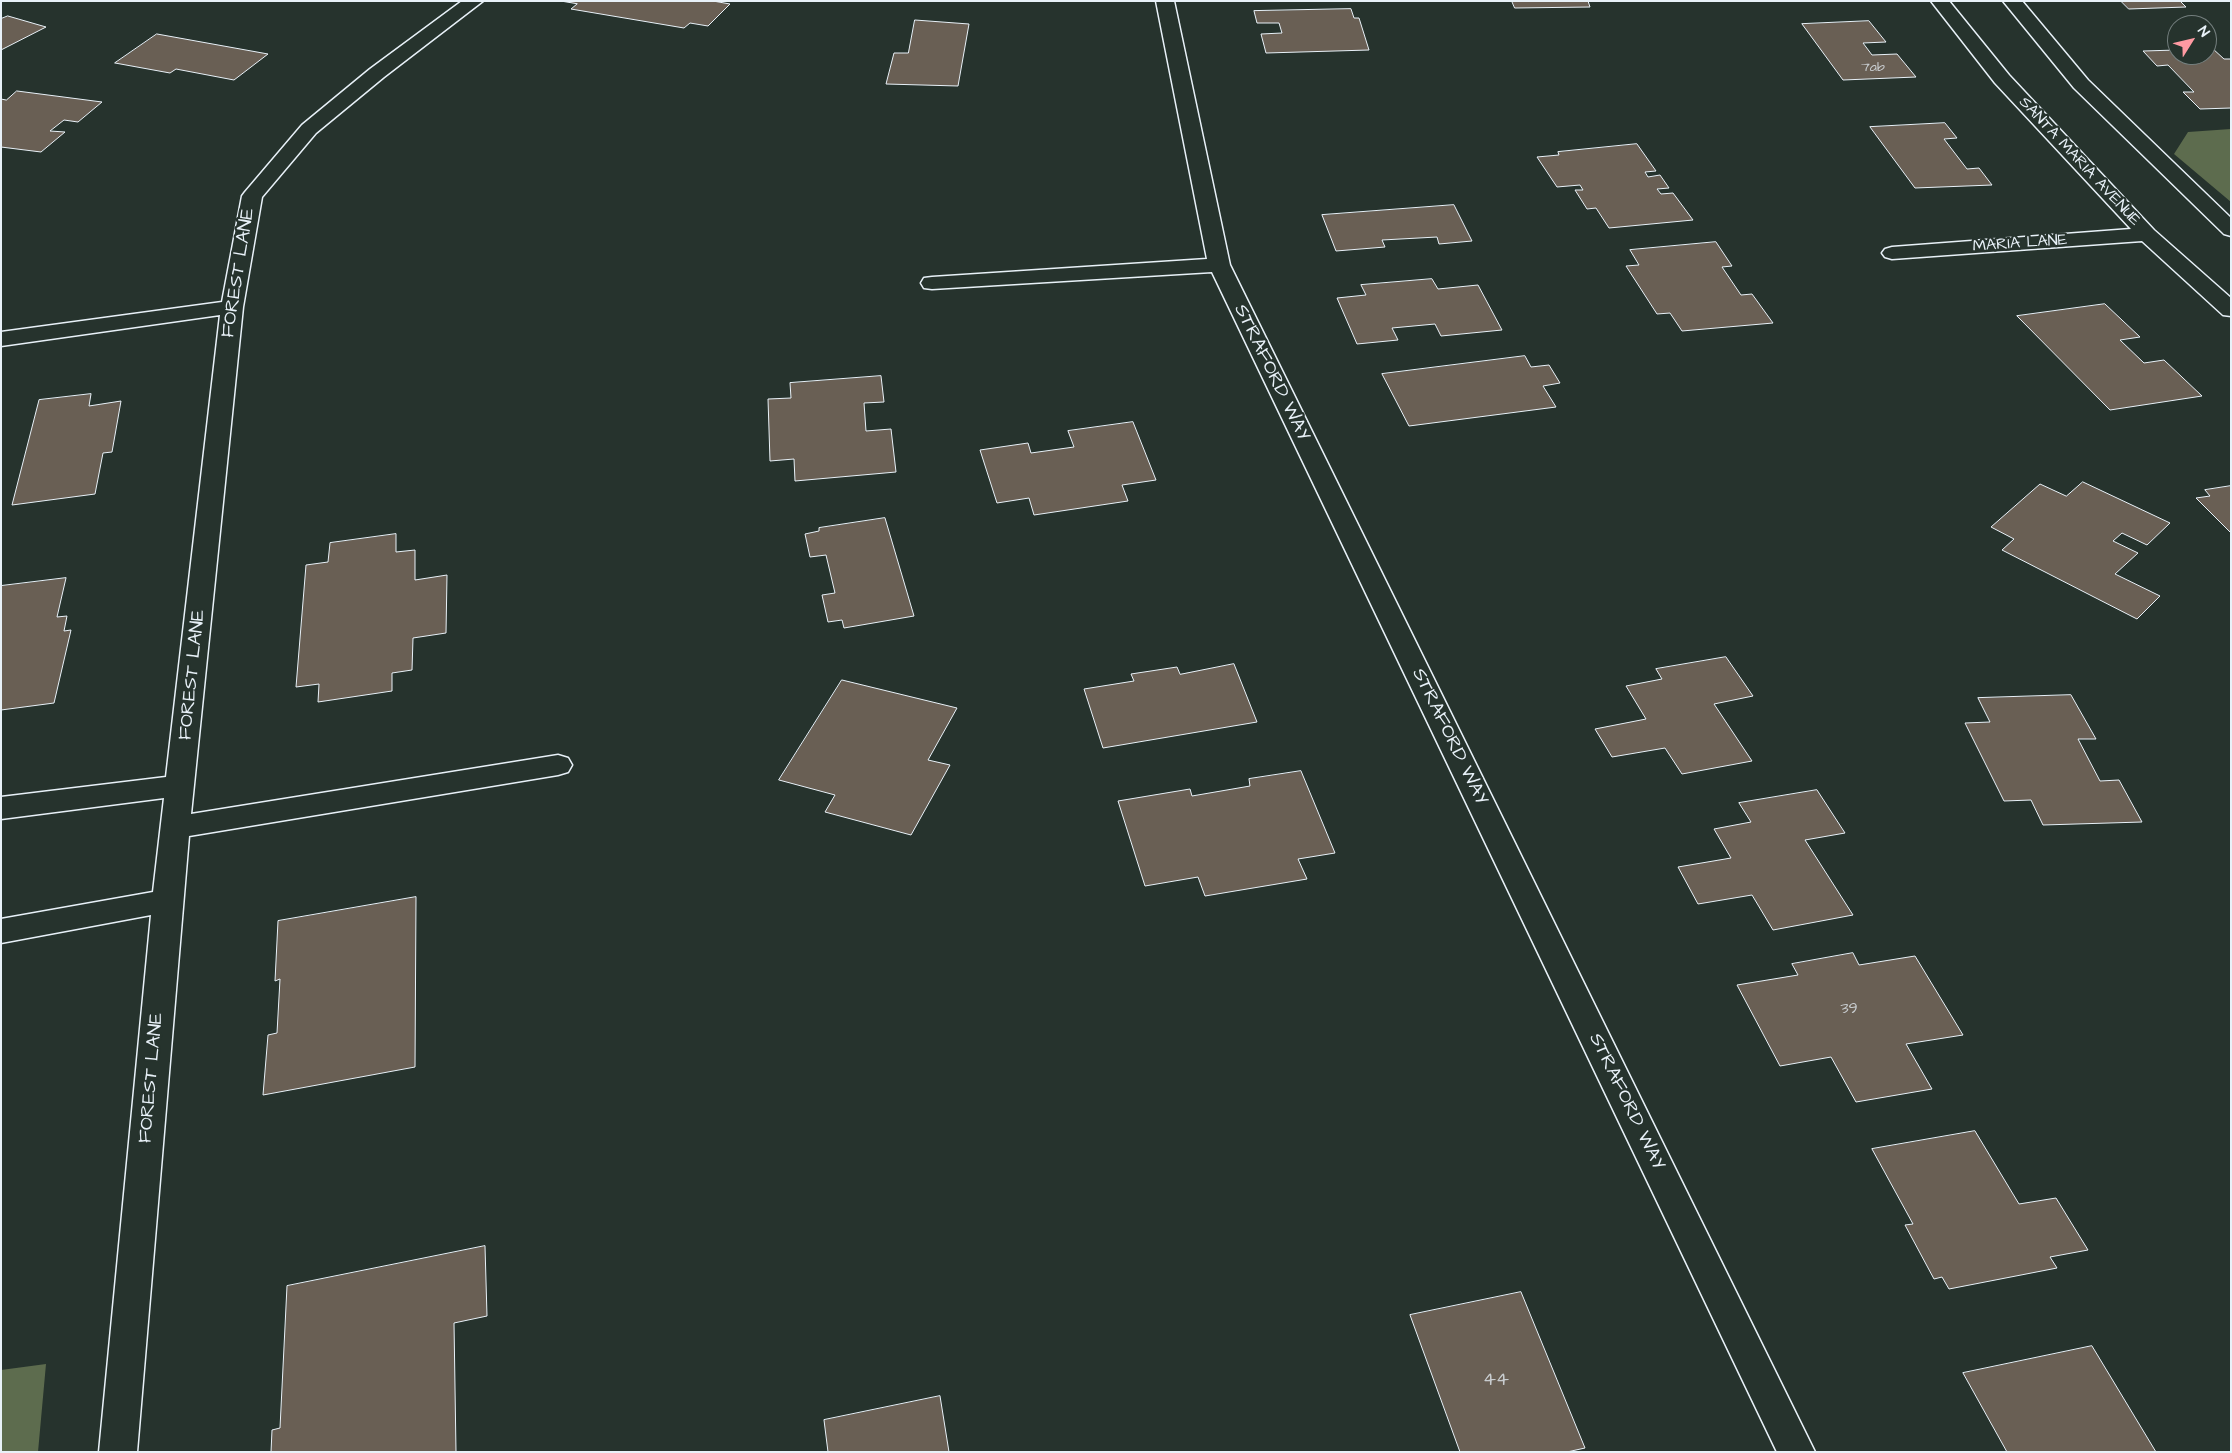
<!DOCTYPE html>
<html>
<head>
<meta charset="utf-8">
<style>
  body { margin:0 }
  #map { position:relative; width:2232px; height:1453px; overflow:hidden; background:#26332d; font-family:"Architects Daughter",sans-serif }
  canvas { display:block }
  .frame { position:absolute; inset:0; border:2px solid #e8f1f8; pointer-events:none }
  .north { position:absolute; left:2167px; top:15px; width:50px; height:50px; box-sizing:border-box; background:#26332d; border:1px solid #747f7e; border-radius:50%; rotate:54deg; font-size:14px; font-weight:700; line-height:20px; text-align:center; color:#e8f1f8 }
  .north::after { content:''; display:block; margin:auto; width:18px; height:22px; background:#ff9aa2; clip-path:polygon(50% 0,100% 100%,50% 72%,0 100%) }
</style>
</head>
<body>
<div id="map">
<canvas width="2232" height="1453"></canvas>
<div class="frame"></div>
<div class="north">N</div>
</div>
<script>
const ctx = document.querySelector('canvas').getContext('2d');
ctx.lineJoin = 'round';
function paint(path, color) { ctx.fillStyle = color; ctx.fill(path, 'evenodd'); }
function trace(path, color, width, dash) { ctx.strokeStyle = color; ctx.lineWidth = width; ctx.lineCap = dash ? 'butt' : 'round'; ctx.setLineDash(dash || []); ctx.stroke(path); }
function drawText(font, color, halo, rows, align = 'center') {
  ctx.font = font + ' "Architects Daughter",sans-serif'; ctx.lineWidth = 4.5; ctx.setLineDash([]); ctx.textBaseline = 'middle'; ctx.strokeStyle = halo; ctx.fillStyle = color; for (const [text, x, y, turn = 0] of rows) {
    ctx.save(); ctx.translate(x, y); ctx.rotate((+turn || 0) * Math.PI / 180); ctx.textAlign = isNaN(turn) ? turn : align; if (halo) ctx.strokeText(text, 0, 0); ctx.fillText(text, 0, 0); ctx.restore();
  }
}
paint(new Path2D(`
  M2231,129V202L2174,154L2188,132Z
  M46,1364L38,1452H1V1370Z`), '#5d6c4e');
const building = new Path2D(`
  M561,1H713L730,4L708,26L690,23L684,28L571,9L577,4Z
  M1512,1H1588L1590,7L1515,8Z
  M2121,1H2180L2186,7L2129,9Z
  M1351,9L1354,18H1359L1369,50L1266,53L1261,34L1282,33L1279,23H1257L1254,11Z
  M8,16L46,27L1,50V19Z
  M915,20L969,24L958,86L886,84L894,53H908Z
  M1869,21L1886,42L1863,43L1872,55L1897,54L1916,77L1843,80L1802,24Z
  M157,34L268,54L234,80L176,69L170,73L115,63Z
  M2207,48H2212L2224,59H2231V108L2200,109L2183,92H2194L2168,65L2157,66L2143,51L2177,50V55H2207Z
  M17,91L102,102L78,122L64,120L50,131L65,132L41,152L1,147V99L6,100Z
  M1945,123L1957,138L1944,139L1967,169L1979,168L1992,185L1915,188L1870,127Z
  M1637,144L1656,171L1645,172L1648,177L1660,175L1669,188L1657,189L1661,194L1673,193L1693,220L1609,228L1596,208L1587,209L1575,190H1583L1580,185L1557,187L1537,157L1559,155L1558,152Z
  M1454,205L1472,241L1439,244L1437,237L1382,240L1385,247L1336,251L1322,215Z
  M1716,242L1732,266L1722,267L1741,295L1752,294L1773,323L1682,331L1670,313L1657,314L1626,266L1639,265L1630,250Z
  M1432,279L1438,289L1478,285L1502,330L1441,336L1435,324L1392,328L1398,340L1357,344L1337,298L1366,295L1361,285Z
  M2105,304L2140,337L2120,340L2144,363L2164,360L2202,396L2110,410L2017,316Z
  M1525,356L1531,367L1549,365L1560,383L1543,386L1556,407L1409,426L1382,374Z
  M881,376L884,402L864,403L866,431L891,429L896,472L795,481L794,459L770,461L768,399L791,398L790,383Z
  M91,394L89,406L121,401L112,452L103,453L95,494L12,505L39,400Z
  M1133,422L1156,480L1122,485L1128,501L1034,515L1029,498L997,503L980,450L1028,443L1031,453L1074,447L1068,431Z
  M2083,482L2170,523L2147,545L2122,533L2113,541L2138,553L2115,574L2160,596L2137,619L2002,550L2014,539L1991,527L2040,484L2066,496Z
  M2231,486V533L2196,498L2210,496L2205,490Z
  M885,518L914,616L844,628L842,620L828,622L822,595L835,593L826,555L810,557L805,534L819,531V528Z
  M396,534V552L415,550V580L447,575L446,633L413,638L412,670L392,673V691L318,702L319,684L296,687L306,565L328,562L330,543Z
  M66,578L57,617L67,616L64,631L71,630L54,703L1,710V586Z
  M1726,657L1753,696L1714,704L1752,761L1682,774L1665,748L1612,757L1595,729L1646,719L1626,686L1662,679L1656,669Z
  M1234,664L1257,722L1103,748L1084,689L1134,681L1131,674L1177,667L1180,674Z
  M842,680L957,708L928,760L950,765L911,835L825,812L835,795L779,780Z
  M2071,695L2096,739H2078L2100,781L2119,780L2142,822L2043,825L2031,800L2004,801L1965,723L1990,722L1978,698Z
  M1301,771L1335,853L1298,859L1307,879L1205,896L1198,877L1145,886L1118,801L1190,789L1192,796L1250,786L1249,779Z
  M1817,790L1845,833L1805,840L1853,915L1773,930L1752,895L1698,904L1678,867L1731,858L1714,829L1751,822L1739,803Z
  M416,897L415,1067L263,1095L268,1035L277,1033L280,979L275,981L278,921Z
  M1853,953L1859,965L1915,956L1963,1035L1906,1044L1932,1089L1856,1102L1831,1057L1780,1066L1737,985L1798,975L1792,964Z
  M1975,1131L2019,1204L2056,1198L2088,1250L2050,1257L2057,1268L1949,1289L1942,1277L1934,1279L1905,1225L1913,1224L1872,1149Z
  M485,1246L487,1316L454,1323L456,1452H271L272,1430L280,1428L287,1286Z
  M1521,1292L1585,1448L1567,1452H1460L1410,1315Z
  M2092,1346L2156,1452H2007L1963,1373Z
  M940,1396L949,1452H828L824,1420Z`);
paint(building, '#695f54');
trace(building, '#e8f1f8', 1);
const minor = new Path2D(`
  M462,1H483L384,77L316,133L262,197L243,307L191,814L558,755L568,758L572,765L568,772L558,775L189,836L137,1452H99L151,915L1,943V919L153,892L164,798L1,819V797L166,777L220,315L1,346V332L222,302L242,196L245,192L302,125L370,69Z
  M1156,1H1174L1230,265L1815,1452H1777L1212,272L932,289L924,288L921,283L924,278L932,277L1207,259Z
  M1931,1H1949L2009,75L2154,230L2231,298V316L2223,315L2142,241L1892,259L1885,257L1882,253L1885,249L1892,247L2131,229L1995,83Z
  M2003,1H2022L2088,80L2231,218V236L2224,234L2074,88Z`);
trace(minor, '#e8f1f8', 3);
paint(minor, '#26332d');
drawText('14px', '#c8cccf', null, [
  ["7ab",1873,68]
]);
drawText('16px', '#e8f1f8', '#26332d', [
  ["SANTA MARIA AVENUE",2079,162,47],
  ["MARIA LANE",2020,244,-4]
]);
drawText('16px', '#c8cccf', null, [
  ["39",1849,1010]
]);
drawText('19px', '#e8f1f8', '#26332d', [
  ["FOREST LANE",239,273,-81],
  ["STRAFORD WAY",1271,373,64],
  ["FOREST LANE",193,675,-84],
  ["STRAFORD WAY",1449,737,64],
  ["FOREST LANE",152,1078,-85],
  ["STRAFORD WAY",1626,1102,64]
]);
drawText('19px', '#c8cccf', null, [
  ["44",1496,1381]
]);
</script>
</body>
</html>
